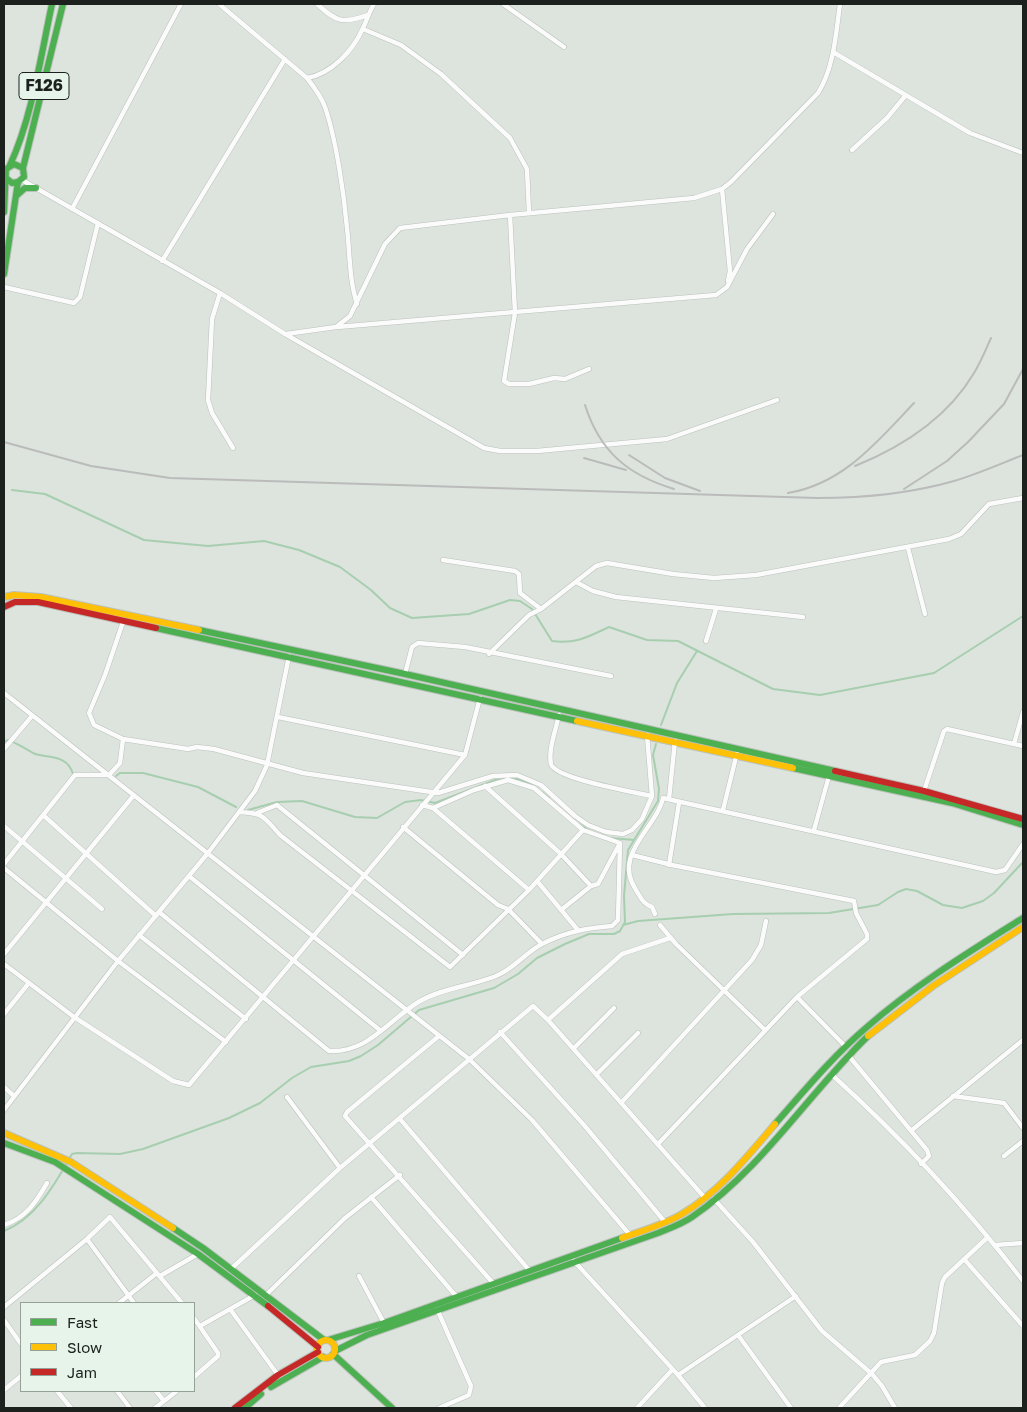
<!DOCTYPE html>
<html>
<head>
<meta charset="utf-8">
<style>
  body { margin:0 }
  #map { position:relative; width:1027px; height:1412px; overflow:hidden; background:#dce4dd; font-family:"Golos Text",sans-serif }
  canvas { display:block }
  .frame { position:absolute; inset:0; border:5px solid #1c211d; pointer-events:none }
  .legend { position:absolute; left:20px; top:1302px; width:175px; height:90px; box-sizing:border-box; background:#e6f4e9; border:1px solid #95a097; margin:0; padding:6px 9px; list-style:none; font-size:15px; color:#1c211d }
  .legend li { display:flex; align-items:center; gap:10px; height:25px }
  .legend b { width:25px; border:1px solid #95a097 }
</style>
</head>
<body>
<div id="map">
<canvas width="1027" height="1412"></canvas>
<div class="frame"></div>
<ul class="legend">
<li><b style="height:6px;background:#4caf50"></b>Fast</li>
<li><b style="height:6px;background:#ffc107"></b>Slow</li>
<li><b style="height:6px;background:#c62828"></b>Jam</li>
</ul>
</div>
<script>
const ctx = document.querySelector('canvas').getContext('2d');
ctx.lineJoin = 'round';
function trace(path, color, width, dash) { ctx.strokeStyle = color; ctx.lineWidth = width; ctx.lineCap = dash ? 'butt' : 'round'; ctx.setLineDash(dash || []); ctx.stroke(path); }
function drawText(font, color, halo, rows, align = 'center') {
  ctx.font = font + ' "Golos Text",sans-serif'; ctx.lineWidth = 5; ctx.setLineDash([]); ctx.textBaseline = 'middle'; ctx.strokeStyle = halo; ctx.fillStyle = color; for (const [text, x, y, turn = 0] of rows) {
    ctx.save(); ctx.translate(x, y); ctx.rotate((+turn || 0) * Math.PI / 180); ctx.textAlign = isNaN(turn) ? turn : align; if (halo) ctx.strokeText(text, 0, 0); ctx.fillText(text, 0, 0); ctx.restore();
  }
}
trace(new Path2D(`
  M12,490L45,494L144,540L208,546L264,541L299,550L340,567L371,590L390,608L412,618L469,614L510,600L520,601L532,609L552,641C576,644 588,637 609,627L647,640L678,641L773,689L820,695L934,673L1023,616
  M661,725L677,683L697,651
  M4,742L8,740C17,743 24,748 33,753C46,759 67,753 73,774
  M116,776L120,773H143L198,787L236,807
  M542,792L549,798
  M248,810L277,802L302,801L355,817L377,818L405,802L421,800L435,803L495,780L519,779L534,786
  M579,824L590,831
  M611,838L634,840
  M623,925L638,921L733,914L829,913L878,905L898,892L906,889L917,891L943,905L962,908L983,901L994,893L1023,862
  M69,1159L72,1154L77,1153L120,1154L143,1149L229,1118L260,1103L292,1078L311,1067L349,1061L361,1056L378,1045L419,1010L494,988L518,974L537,958L565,944L589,934H614L620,931L625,922L624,896L628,850L658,801L659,789L653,755L656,744
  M4,1231C34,1219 51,1190 67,1163`), '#a8ceb0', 2);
const street = new Path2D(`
  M219,4L307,78C314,87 321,96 325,107C336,139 344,194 347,228C350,254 349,279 357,304
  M317,4C337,22 342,24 368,15
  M503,4L564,47
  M363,29L401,45L441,74L510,138L527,169L529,213
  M833,52L970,133L1023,153
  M307,78C331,74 353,51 363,28C367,20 369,12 374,4
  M852,150L887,118L906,95
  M22,180L220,293L285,334L484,448L500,451H537L667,439L777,400
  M722,189L730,271L728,281
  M72,209L181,4
  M510,215L515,313L504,381L509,384H529L554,378L565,379L589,369
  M162,261L285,59
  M4,287L74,303L80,297L98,223
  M220,293L212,319L208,400L212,413L233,448
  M337,327L716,295L727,287L747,249L773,214
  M286,334L336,327L350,316L385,244L400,228L510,215L694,198L722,189L731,182L818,93C834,68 836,33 840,4
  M908,548L925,614
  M443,560L515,571L519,574L520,593L541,609
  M576,582L593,591L616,597L803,617
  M123,622L105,675L89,713L94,725L123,739L188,749L197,747L214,749L303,773L438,793L493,776L517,775L541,785L575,816L588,825L606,832L623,834L632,830L642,819L652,796L647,735
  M706,641L716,609
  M489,654L529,615L541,609L596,566L607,563L673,574L714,578L756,575L949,539L961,534L989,504L1023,498
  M405,674L412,647L418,643L465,647L611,676
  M4,693L469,1059L532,1120L630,1235
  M559,715C556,729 548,750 551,764C555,779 635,792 652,796
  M278,717L465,755
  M1014,744L1023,712
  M4,749L32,716
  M485,786L561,854L591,886
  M924,791L944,731L947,729L1023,746
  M669,799L675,741
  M422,805L433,808L529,890
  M433,808L474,790L508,780L534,788L583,830L620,843
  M723,810L737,753
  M239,812C264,813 264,817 280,835L450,967L529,890L583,830
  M257,813L277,805L463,955
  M43,815L156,916
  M4,826L102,909
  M403,827L498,905L508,909L542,944
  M814,830L829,776
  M632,855L672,865L854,901L856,913L867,934V939L797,997L658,1144
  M4,864L75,775H109L120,763L123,739
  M669,865L679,803
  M4,868L118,961L226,1042
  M189,876L381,1031
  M537,881L577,929
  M561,910L591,886L598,884L620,843
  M159,912L329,1051C369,1053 388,1020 420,1001C443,988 471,986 496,976C514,969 526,952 542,944C565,932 587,928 612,926L618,920L620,843
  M655,914L652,907C643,904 641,898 636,890C612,854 656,829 663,798L996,872L1005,870L1023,844
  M660,925L676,944L764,1029
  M139,935L246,1019
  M4,954L134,795
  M4,964L74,1017L173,1081L189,1085L465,755L480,698
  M797,997L845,1046
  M4,1014L28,984
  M548,1020L622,954L670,938
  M500,1032L584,1125L665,1222
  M439,1036L347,1112L345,1116L493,1283
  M573,1049L614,1008
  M848,1055L927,1150L929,1156L921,1164
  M831,1074C901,1137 966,1207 1023,1281
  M596,1075L638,1033
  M4,1087L14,1096
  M953,1096L1004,1103L1023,1128
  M287,1097L340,1168
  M621,1103L752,960L761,945L766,921
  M4,1110L118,961L208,853L255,791L267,765L289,656
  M400,1119L529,1270
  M912,1130L1023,1040
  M1004,1156L1023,1141
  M371,1197L456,1296
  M714,1199L753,1242L822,1331L872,1374L882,1386L895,1408
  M4,1225C26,1218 36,1202 47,1183
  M87,1239L134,1303
  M995,1245L1023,1243
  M964,1259L1023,1326
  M574,1261L678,1375L705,1408
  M232,1268L340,1168L533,1006L548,1020L705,1198
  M160,1276L198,1254
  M359,1276L384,1323
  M267,1294L345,1218L400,1175
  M119,1303L157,1273
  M4,1307L87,1239L110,1217L182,1303
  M230,1309L278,1375
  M437,1309L471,1386L469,1395L439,1408
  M194,1318L218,1353V1356L194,1377
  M4,1320L21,1344
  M200,1326L255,1295
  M738,1335L791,1408
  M678,1375L796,1296
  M4,1390L21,1376
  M57,1391L71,1408
  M117,1391L130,1408
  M156,1391L164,1401
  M155,1408L177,1391
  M637,1408L672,1370
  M839,1408L881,1362L915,1355L930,1341L934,1333L942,1283L945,1277L988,1237`);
const fast = new Path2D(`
  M10,165C32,118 41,55 52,4
  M23,168L63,4
  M16,196L25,188H36
  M4,212L6,169L14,164L23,168L24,177L18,182L12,183L6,178
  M4,274L18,182
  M156,628L577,721
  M199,630L405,674L835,771
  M793,768L952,803L1023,825
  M775,1124C804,1091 833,1056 867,1027C915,985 969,952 1023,918
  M4,1143L55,1162L198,1254L268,1306
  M173,1228L203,1248L324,1340
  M328,1340L384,1323L622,1238
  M335,1351L367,1335L658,1233C670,1228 682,1224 692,1217C762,1169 808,1094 868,1036
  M333,1354L392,1408
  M271,1387L323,1357
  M245,1408L261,1394`);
const slow = new Path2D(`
  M4,597L14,595L41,597L199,630
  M577,721L793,768
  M868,1036L933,986L1023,927
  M4,1133L71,1162L173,1228
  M622,1238C641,1231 664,1225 682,1214C719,1192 747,1157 775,1124
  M317 1349a9 9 0 1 1 18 0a9 9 0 1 1-18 0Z`);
const jam = new Path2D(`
  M4,607L15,602H38L156,628
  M835,771L924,791L1023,819
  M268,1306L318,1347
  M235,1408L278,1375L318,1352`);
trace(street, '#bbc1bb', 5.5);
trace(fast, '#bbc1bb', 8);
trace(slow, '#bbc1bb', 8);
trace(jam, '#bbc1bb', 8);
trace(street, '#fafbfa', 4.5);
trace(fast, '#4caf50', 6);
trace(slow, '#ffc107', 6);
trace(jam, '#c62828', 6);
trace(new Path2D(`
  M585,405C600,452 628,475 674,489
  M4,442L91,466L170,478L817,498C863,498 909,494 954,481C978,474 1000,464 1023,455
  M629,455L665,478L700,491
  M584,458L626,470
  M855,466C902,447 948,417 974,373C981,362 986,349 991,338
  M904,489L947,461L968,442L1004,404L1023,369
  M788,493C843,484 877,442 914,403`), '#babbba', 2);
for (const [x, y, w] of [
  [44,86,50]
]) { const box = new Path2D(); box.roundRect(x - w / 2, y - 13.5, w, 27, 4); ctx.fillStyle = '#e6f4e9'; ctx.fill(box); trace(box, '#1c211d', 1); }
drawText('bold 16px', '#1c211d', null, [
  ["F126",44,86]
]);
</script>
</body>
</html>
